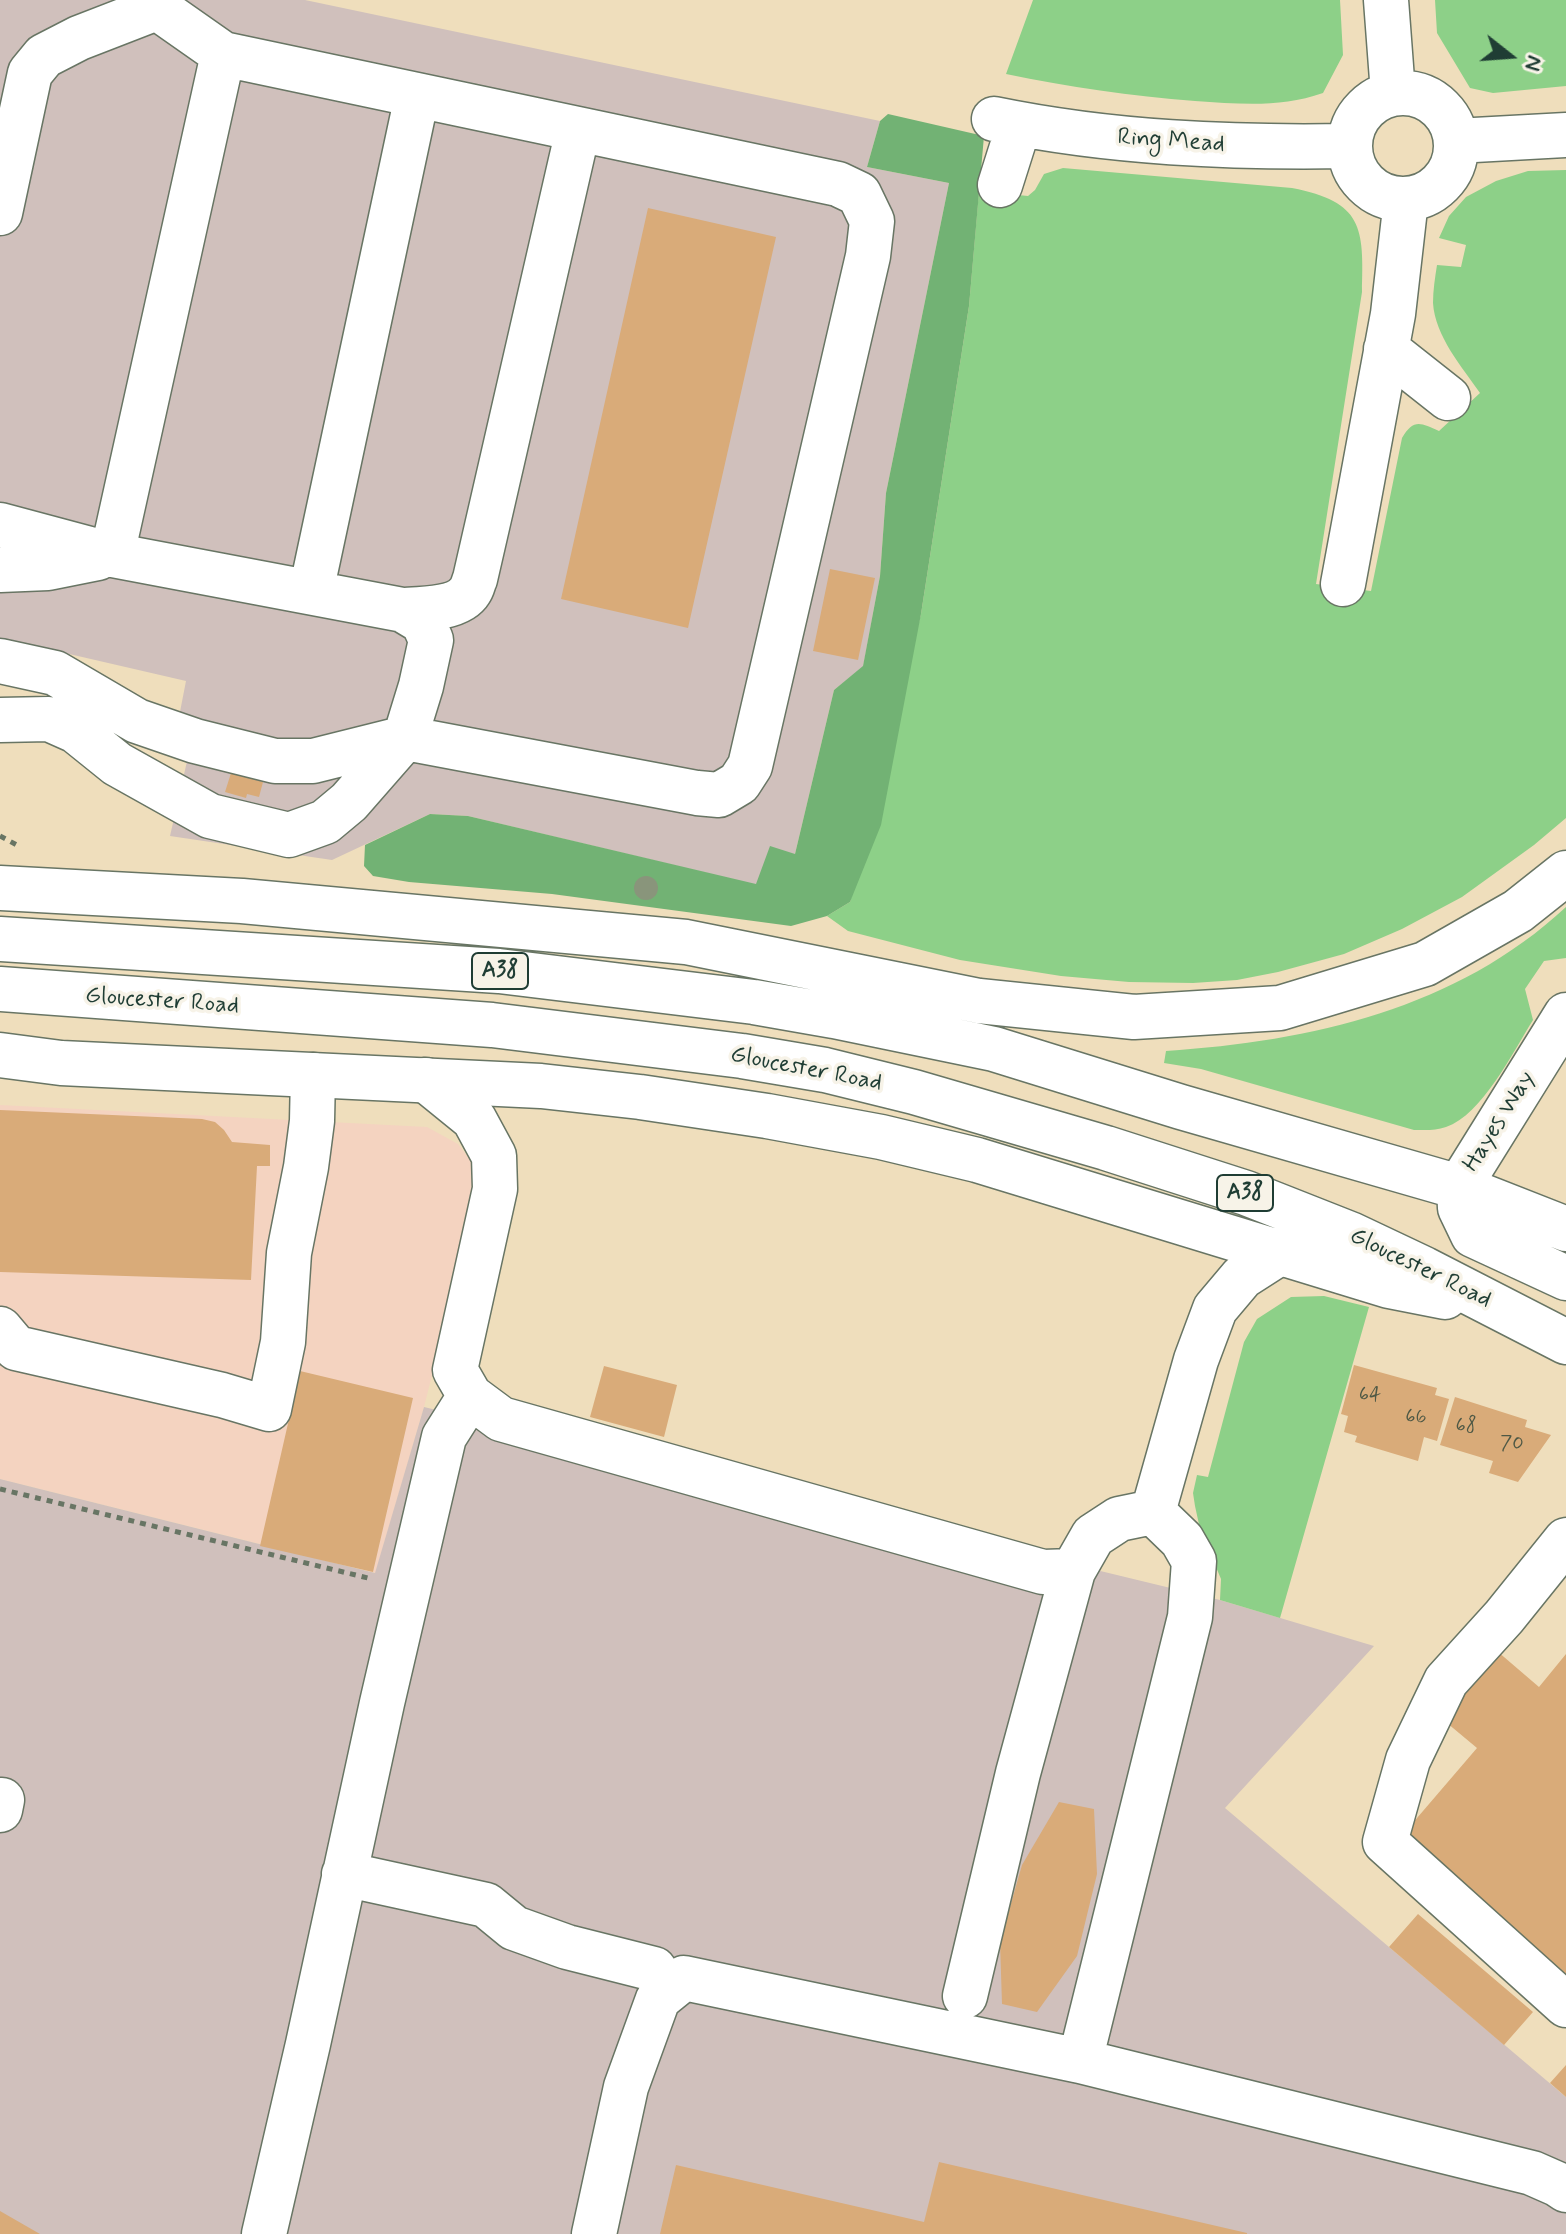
<!DOCTYPE html>
<html>
<head>
<meta charset="utf-8">
<style>
  body { margin:0 }
  #map { position:relative; width:1566px; height:2234px; overflow:hidden; background:#efdebc; font-family:Mynerve,sans-serif }
  canvas { display:block }
  .north { position:absolute; left:1470px; top:16px; width:80px; height:80px; -webkit-text-stroke:6px #f7f3e8; paint-order:stroke; rotate:107deg; font-size:22px; font-weight:700; line-height:32px; text-align:center; color:#1f3d34 }
  .north::after { content:''; display:block; margin:auto; width:28px; height:36px; background:#1f3d34; clip-path:polygon(50% 0,100% 100%,50% 72%,0 100%) }
</style>
</head>
<body>
<div id="map">
<canvas width="1566" height="2234"></canvas>
<div class="north">N</div>
</div>
<script>
const ctx = document.querySelector('canvas').getContext('2d');
ctx.lineJoin = 'round';
function paint(path, color) { ctx.fillStyle = color; ctx.fill(path, 'evenodd'); }
function trace(path, color, width, dash) { ctx.strokeStyle = color; ctx.lineWidth = width; ctx.lineCap = dash ? 'butt' : 'round'; ctx.setLineDash(dash || []); ctx.stroke(path); }
function drawText(font, color, halo, rows, align = 'center') {
  ctx.font = font + ' Mynerve,sans-serif'; ctx.lineWidth = 7; ctx.setLineDash([]); ctx.textBaseline = 'middle'; ctx.strokeStyle = halo; ctx.fillStyle = color; for (const [text, x, y, turn = 0] of rows) {
    ctx.save(); ctx.translate(x, y); ctx.rotate((+turn || 0) * Math.PI / 180); ctx.textAlign = isNaN(turn) ? turn : align; if (halo) ctx.strokeText(text, 0, 0); ctx.fillText(text, 0, 0); ctx.restore();
  }
}
paint(new Path2D(`
  M0,1105L427,1127L458,1144L477,1169L481,1179L424,1407L376,1573L0,1479Z`), '#f4d3c0');
paint(new Path2D(`
  M0,0H305L880,121L867,167L949,183L886,493L880,576L863,667L834,690L795,854L757,885L468,816L430,814L332,860L170,836L195,726L178,722L186,681L0,638Z
  M424,1407L1220,1600L1374,1646L1225,1808L1566,2097V2234H0V1479L375,1573Z`), '#d0c0bc');
paint(new Path2D(`
  M1033,0H1340L1343,55L1323,93C1281,108 1240,104 1195,101C1131,96 1069,87 1006,74Z
  M1435,0H1566V86L1493,93L1470,88L1437,33Z
  M1063,168L1292,188C1363,202 1364,227 1362,292L1316,584L1371,591L1402,438C1413,419 1420,422 1439,431L1480,393C1462,367 1435,336 1433,303C1433,290 1435,278 1437,265L1461,267L1466,245L1439,238L1449,216L1466,197L1496,181L1528,171L1566,170V818L1534,845L1462,897L1402,929L1344,954L1278,972L1237,980L1193,983L1129,982L1061,976L960,960L848,931L827,916L850,902L921,614L969,306L979,191L1028,196L1035,190L1044,174Z
  M1566,907V958L1544,961L1525,989L1533,1020C1513,1052 1482,1115 1446,1127C1435,1131 1425,1130 1414,1130L1201,1069L1164,1063L1166,1051C1312,1041 1456,1009 1566,907Z
  M1324,1296L1369,1307L1280,1618L1220,1600L1221,1579L1200,1529L1195,1506L1193,1493L1197,1475L1208,1477L1244,1342L1257,1319L1291,1297Z`), '#8dd088');
paint(new Path2D(`
  M888,114L984,136L969,306L921,614L881,825L850,902L827,916L791,926L552,894L409,882L373,876L364,866L365,845L430,814L468,816L756,884L770,846L795,854L834,690L863,666L880,576L886,493L949,183L867,167L880,121Z`), '#72b274');
paint(new Path2D(`
  M648,208L776,237L688,628L561,599Z
  M830,569L875,578L858,660L813,651Z
  M231,773L263,782L259,797L247,794L246,798L225,792Z
  M0,1110L202,1119L215,1122L224,1130L232,1142L270,1145V1166H257L251,1280L0,1272Z
  M1354,1365L1437,1388L1435,1395L1449,1399L1437,1441L1424,1437L1418,1461L1355,1442L1357,1436L1344,1432L1348,1416L1341,1414Z
  M604,1366L677,1385L664,1437L590,1417Z
  M300,1371L413,1398L373,1572L260,1546Z
  M1455,1397L1527,1420L1525,1427L1551,1435L1518,1482L1489,1473L1493,1461L1440,1445Z
  M1497,1651L1539,1687L1566,1654V1981L1399,1839L1477,1748L1441,1718Z
  M1059,1802L1094,1809L1097,1874L1077,1956L1037,2012L1002,2004L1000,1942L1022,1865Z
  M1418,1914L1533,2012L1504,2045L1389,1947Z
  M1566,2065V2097L1550,2083Z
  M939,2162L1247,2233V2234H660L676,2165L924,2222Z
  M0,2211L40,2234H0Z`), '#d9ab79');
const minor = new Path2D(`
  M1386,0L1393,93
  M1350 146a53 53 0 1 1 106 0a53 53 0 1 1-106 0Z
  M994,119C1111,143 1230,148 1349,146
  M1456,141L1566,135
  M1000,185L1019,125
  M0,213L30,73L44,56L79,38L159,7
  M1386,349L1448,398
  M0,525L112,555L403,610L423,622L431,640L421,686L405,738L697,793L719,795L739,783L750,766L868,256L872,221L859,194L838,184L223,54L146,0
  M112,555L223,54
  M0,570L48,568L98,558
  M1343,584L1393,314L1406,200
  M311,592L417,96
  M403,610C422,609 459,609 470,591C473,587 473,583 475,579L578,130
  M0,661L55,673L137,721L195,741L275,761H313L405,738L349,802L325,822L289,835L210,816L117,764L76,731L49,719L0,720
  M426,1080L474,1119L494,1156L495,1189L455,1370L470,1396L501,1419L1043,1572L1073,1571
  M1459,1187L1566,1015
  M0,1329L16,1348L222,1395L269,1409L283,1342L289,1253L306,1167L312,1121L313,1075
  M1153,1512L1196,1360L1215,1309L1242,1277L1281,1252
  M1566,1540L1504,1617L1446,1681L1408,1760L1385,1842L1566,2005
  M0,1810L2,1800
  M344,1874L486,1905L514,1928L567,1947L654,1969L668,1990
  M965,1996L1018,1773L1073,1571L1093,1536L1119,1519L1153,1512
  M1080,2061L1190,1617L1194,1561L1182,1540L1153,1512
  M264,2234L308,2044L382,1703L444,1437L470,1396
  M594,2234L626,2087L658,1999L684,1978L1080,2061L1532,2173L1557,2184L1566,2190`);
const major = new Path2D(`
  M0,888L242,901L686,942L979,1001L1134,1017L1280,1008L1425,964L1518,911L1566,873
  M0,939L499,971L754,1002L834,1016L994,1049L1181,1107L1459,1187L1566,1229
  M0,989L492,1025L742,1056L825,1070L914,1092L1106,1148L1246,1193L1350,1234L1424,1269L1566,1342
  M0,1055L61,1063L541,1086L640,1097L767,1116L881,1137L977,1160L1389,1286L1445,1297
  M1459,1187L1460,1208L1473,1235L1566,1278`);
trace(minor, '#687564', 47);
trace(major, '#687564', 47);
trace(new Path2D(`
  M0,836L17,845
  M0,1489L368,1578`), '#687564', 5, [6, 6]);
trace(minor, '#fff', 44);
trace(major, '#fff', 44);
ctx.fillStyle = '#89957b';
for (const [x, y] of [
  [646,888]
]) { ctx.beginPath(); ctx.arc(x, y, 12, 0, 2 * Math.PI); ctx.fill(); }
drawText('20px', '#4e5845', null, [
  ["64",1370,1396],
  ["66",1416,1418],
  ["68",1466,1427],
  ["70",1512,1445]
]);
for (const [x, y, w] of [
  [500,971,56],
  [1245,1193,56]
]) { const box = new Path2D(); box.roundRect(x - w / 2, y - 18, w, 36, 6); ctx.fillStyle = '#f7f3e8'; ctx.fill(box); trace(box, '#1f3d34', 2); }
drawText('bold 22px', '#1f3d34', null, [
  ["A38",500,971],
  ["A38",1245,1193]
]);
drawText('24px', '#1f3d34', '#f7f3e8', [
  ["Ring Mead",1171,142,4],
  ["Gloucester Road",162,1002,4],
  ["Gloucester Road",806,1070,11],
  ["Hayes Way",1500,1122,-58],
  ["Gloucester Road",1420,1269,26]
]);
</script>
</body>
</html>
